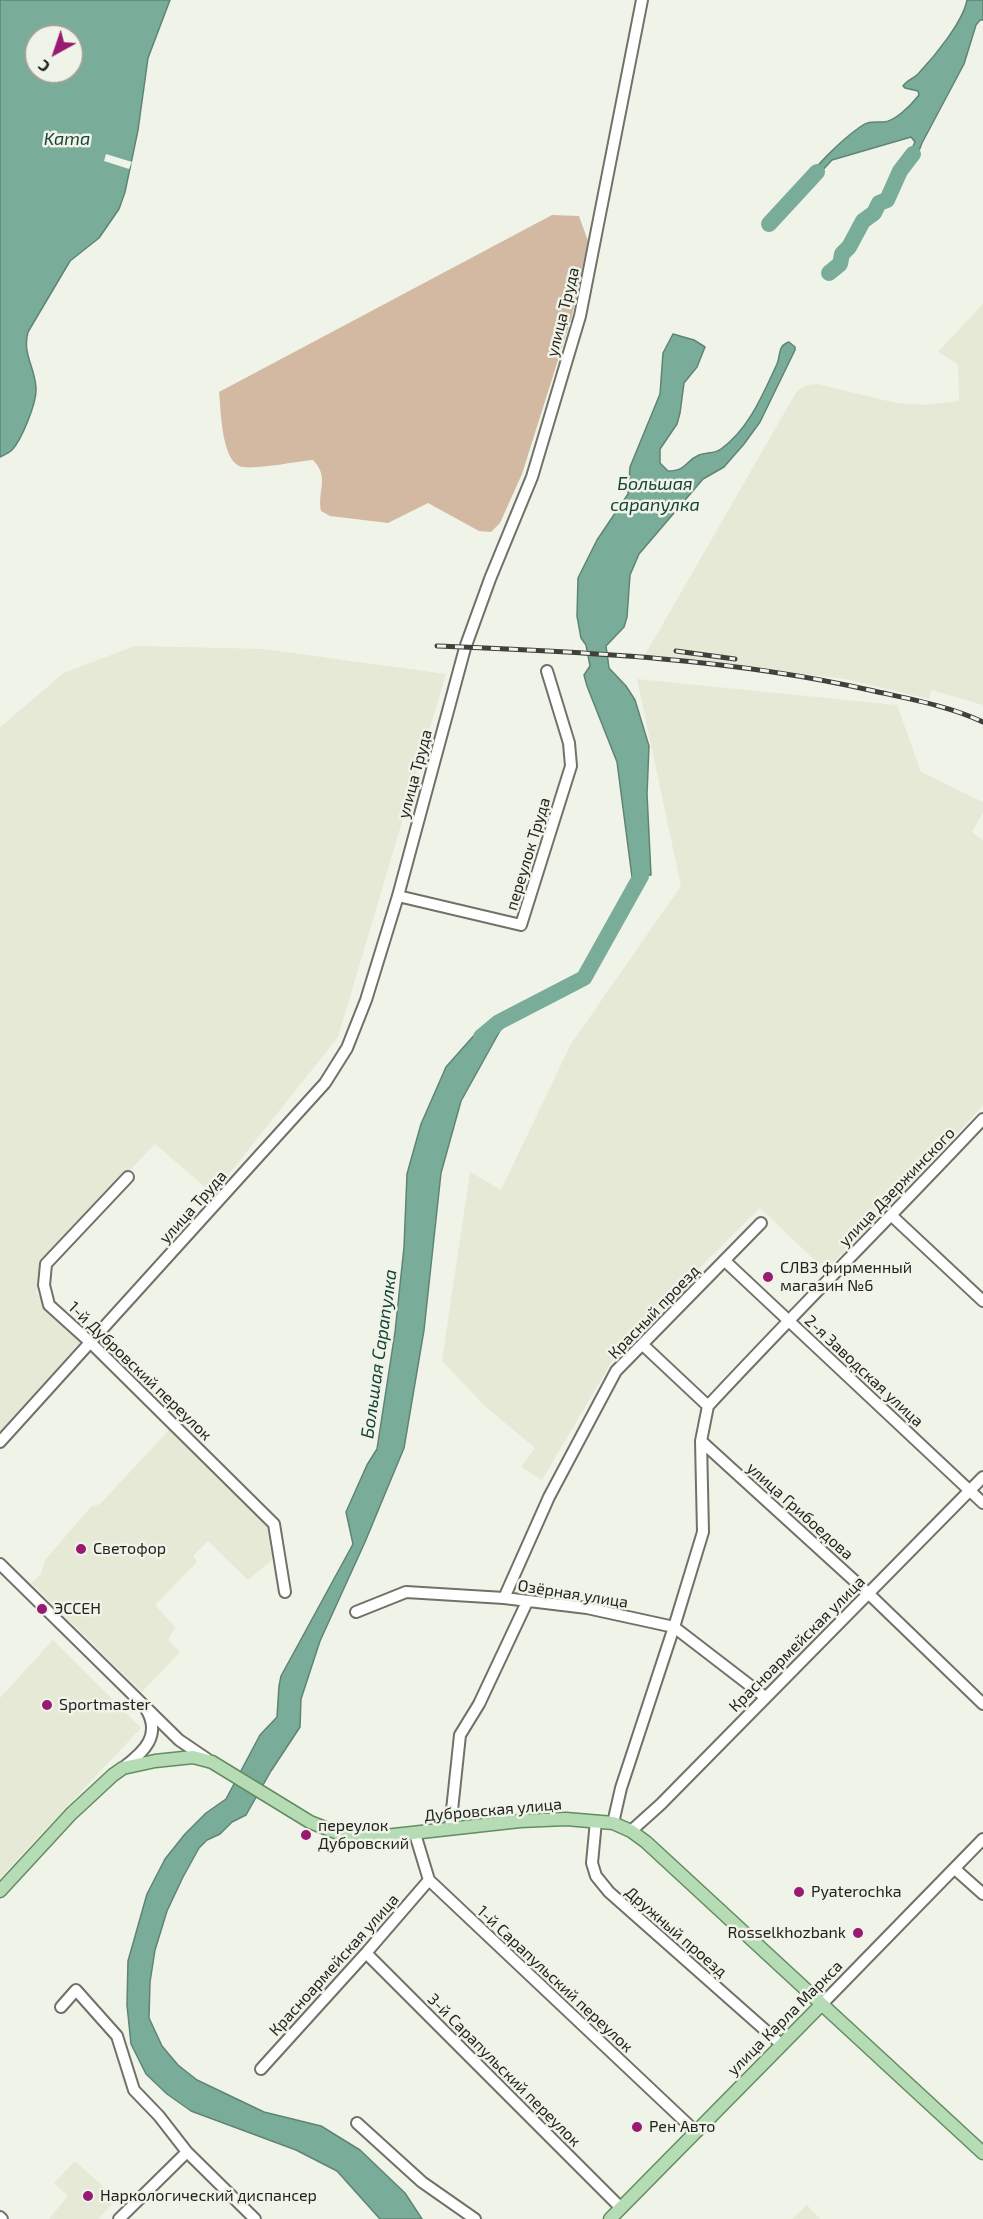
<!DOCTYPE html>
<html>
<head>
<meta charset="utf-8">
<style>
  body { margin:0 }
  #map { position:relative; width:983px; height:2219px; overflow:hidden; background:#f0f3e8; font-family:"Exo 2",sans-serif }
  canvas { display:block }
  .north { position:absolute; left:24px; top:24px; width:60px; height:60px; box-sizing:border-box; background:#f0f3e8; border:2px solid #9ea098; border-radius:50%; rotate:220deg; font-size:16px; font-weight:700; line-height:24px; text-align:center; color:#232420 }
  .north::after { content:''; display:block; margin:auto; width:21px; height:27px; background:#971a73; clip-path:polygon(50% 0,100% 100%,50% 72%,0 100%) }
</style>
</head>
<body>
<div id="map">
<canvas width="983" height="2219"></canvas>
<div class="north">С</div>
</div>
<script>
const ctx = document.querySelector('canvas').getContext('2d');
ctx.lineJoin = 'round';
function paint(path, color) { ctx.fillStyle = color; ctx.fill(path, 'evenodd'); }
function trace(path, color, width, dash) { ctx.strokeStyle = color; ctx.lineWidth = width; ctx.lineCap = dash ? 'butt' : 'round'; ctx.setLineDash(dash || []); ctx.stroke(path); }
function drawText(font, color, halo, rows, align = 'center') {
  ctx.font = font + ' "Exo 2",sans-serif'; ctx.lineWidth = 5; ctx.setLineDash([]); ctx.textBaseline = 'middle'; ctx.strokeStyle = halo; ctx.fillStyle = color; for (const [text, x, y, turn = 0] of rows) {
    ctx.save(); ctx.translate(x, y); ctx.rotate((+turn || 0) * Math.PI / 180); ctx.textAlign = isNaN(turn) ? turn : align; if (halo) ctx.strokeText(text, 0, 0); ctx.fillText(text, 0, 0); ctx.restore();
  }
}
paint(new Path2D(`
  M983,304V705L931,690L929,699L845,679L645,655L797,391L808,385L817,384L896,403L927,405L959,401L958,364L938,352Z
  M135,646L263,649L446,674L338,1037L213,1194L155,1144L41,1262L36,1293L83,1339L0,1432V727L64,673Z
  M637,679L897,705L921,772L983,802V812L972,832L983,841V1105L897,1201L825,1270L760,1208L621,1346L542,1480L521,1467L535,1448L485,1406L442,1361L470,1172L501,1190L571,1044L681,886Z
  M170,1429L268,1527L272,1560L248,1580L208,1541L193,1556L197,1562L155,1605L175,1627L168,1640L180,1652L142,1692L31,1583L41,1574L45,1560L91,1507L100,1504Z
  M53,1640L141,1728L0,1878V1698Z
  M75,2161L117,2199L98,2219H49L68,2196L54,2183Z
  M807,2205L820,2219H792Z`), '#e5e9d6');
paint(new Path2D(`
  M552,215L579,216L588,241L572,316L522,474L500,523L491,532L479,531L428,503L388,523L330,516L321,511C317,490 330,478 313,460C298,461 251,471 239,466C221,457 221,409 219,392Z`), '#d4b9a2');
const water = new Path2D(`
  M0,0H170L148,58L138,130L125,192L119,209L99,238L70,261L28,332C22,354 35,367 36,388C37,402 22,439 12,450C9,453 4,455 0,457ZM36,36H72V72H36Z
  M967,0H983V20H980L976,25L964,64L922,143C917,157 911,167 896,172L898,166L907,159L915,142L911,137L832,160L805,189L799,187C817,166 837,143 860,127C868,121 872,122 882,122C894,123 912,104 919,95L918,91L905,88L903,86C907,80 913,79 918,74C934,57 963,22 967,0Z
  M673,334L694,340L705,347L697,367L684,383L680,413L677,424L660,449V463L668,471C687,471 685,461 699,455C707,452 714,454 721,449C749,429 763,394 777,364C781,355 777,346 789,342L795,347V350L760,422L744,444L724,467L703,479L639,554L630,575L627,617L624,627L606,646L609,668L626,686L635,700L649,746L647,794L651,875L632,877L617,762L587,686L584,675L590,666L586,645L581,638L577,616L578,578L597,540L628,494L630,467L660,394L663,353Z
  M497,1020L501,1029L461,1101L441,1173L424,1330L404,1448L365,1542L320,1641L301,1699L300,1727L271,1771L246,1815L232,1822L220,1834L207,1840L199,1848L183,1877L167,1911L155,1950L150,1982L149,2018L162,2046L178,2065L197,2080L264,2112L321,2126L360,2150L405,2193L422,2219H380L337,2171L296,2150L191,2111L167,2094L146,2074L131,2044L127,2005L128,1961L147,1894L165,1859L185,1834L206,1813L226,1799L260,1735L277,1717L279,1686L281,1676L353,1544L346,1512L367,1465L377,1449L395,1332L404,1247L407,1174L421,1124L446,1067L477,1032Z`);
paint(water, '#79ad9a');
trace(water, '#5f8475', 1.5);
paint(new Path2D(`
  M106,154L132,162L129,169L104,161Z`), '#f0f3e8');
trace(new Path2D(`
  M769,224L817,172
  M829,273L840,264L842,254L849,247L863,221L874,213L879,203L887,200L900,171L913,154
  M481,1037L499,1022L584,978L641,876L639,856`), '#79ad9a', 16);
const minor = new Path2D(`
  M398,896L521,925L571,766L569,743L547,671
  M128,1177L46,1264L44,1285L49,1305L90,1342L274,1524L285,1592
  M892,1216L983,1301
  M725,1261L983,1503
  M643,1345L708,1406
  M708,1406C798,1309 892,1216 983,1119
  M701,1441L869,1594L983,1704
  M0,1442L325,1083L347,1048L366,1000L398,896L465,648L490,579L532,477L580,316L642,0
  M0,1564L179,1740L207,1759
  M504,1598L549,1497L616,1371L761,1223
  M356,1612L406,1592L504,1598L587,1608L674,1627L765,1697
  M124,1767C144,1752 162,1735 146,1709
  M596,1821L592,1863L596,1876L609,1892L782,2045
  M613,1823L621,1788L674,1627L703,1532L701,1441L708,1406
  M450,1829L460,1735L479,1704L527,1602
  M631,1831L661,1804L983,1477
  M415,1834L429,1880L696,2132
  M955,1869L983,1894
  M366,1953L621,2208
  M821,2005L983,1839
  M61,2007L76,1990L117,2036L134,2090L159,2116L187,2152L255,2219
  M261,2069L366,1953L429,1880
  M357,2123L422,2182L475,2219
  M0,2217L2,2219
  M119,2219L187,2152`);
const major = new Path2D(`
  M0,1891L71,1814L113,1775L123,1768L155,1761L193,1757L212,1762L310,1822L348,1837L367,1838L520,1821L566,1819L613,1823L631,1831L646,1842L983,2153
  M610,2219L821,2005`);
trace(minor, '#707268', 14);
trace(major, '#638d60', 15);
trace(minor, '#fff', 10);
trace(major, '#b6dcb5', 12);
const rail = new Path2D(`
  M437,646C583,652 731,658 874,691C910,699 949,706 983,722
  M676,651L735,659`);
trace(rail, '#40413c', 5);
trace(rail, '#f0f3e8', 3, [9]);
for (const [x, y, r, color] of [
  [768,1277,6,"#971a73"],
  [81,1549,6,"#971a73"],
  [42,1609,6,"#971a73"],
  [47,1705,6,"#971a73"],
  [306,1835,6,"#971a73"],
  [799,1892,6,"#971a73"],
  [858,1933,6,"#971a73"],
  [637,2127,6,"#971a73"],
  [88,2196,6,"#971a73"]
]) { const dot = new Path2D(); dot.arc(x, y, r, 0, 2 * Math.PI); ctx.fillStyle = color; ctx.fill(dot); trace(dot, '#f0f3e8', 2); }
drawText('16px', '#232420', '#f0f3e8', [
  ["улица Труда",563,312,-76],
  ["улица Труда",415,774,-75],
  ["переулок Труда",528,854,-73],
  ["улица Дзержинского",897,1187,-46],
  ["улица Труда",193,1207,-48],
  ["Красный проезд",654,1312,-46],
  ["1-й Дубровский переулок",140,1371,44],
  ["2-я Заводская улица",864,1371,43],
  ["улица Грибоедова",800,1511,42],
  ["Озёрная улица",573,1594,9],
  ["Красноармейская улица",797,1644,-45],
  ["Дубровская улица",493,1810,-5],
  ["Дружный проезд",676,1932,41],
  ["Красноармейская улица",334,1965,-48],
  ["1-й Сарапульский переулок",555,1979,43],
  ["улица Карла Маркса",785,2018,-45],
  ["3-й Сарапульский переулок",504,2070,45]
]);
drawText('16px', '#232420', '#f0f3e8', [
  ["СЛВЗ фирменный",780,1268],
  ["магазин №6",780,1286],
  ["Светофор",93,1549],
  ["ЭССЕН",54,1609],
  ["Sportmaster",59,1705],
  ["переулок",318,1826],
  ["Дубровский",318,1844],
  ["Pyaterochka",811,1892],
  ["Rosselkhozbank",846,1933,"right"],
  ["Рен Авто",649,2127],
  ["Наркологический диспансер",100,2196]
], 'left');
drawText('italic 18px', '#184437', '#f0f3e8', [
  ["Kama",67,139],
  ["Большая",655,484],
  ["сарапулка",655,505],
  ["Большая Сарапулка",379,1354,-82]
]);
</script>
</body>
</html>
